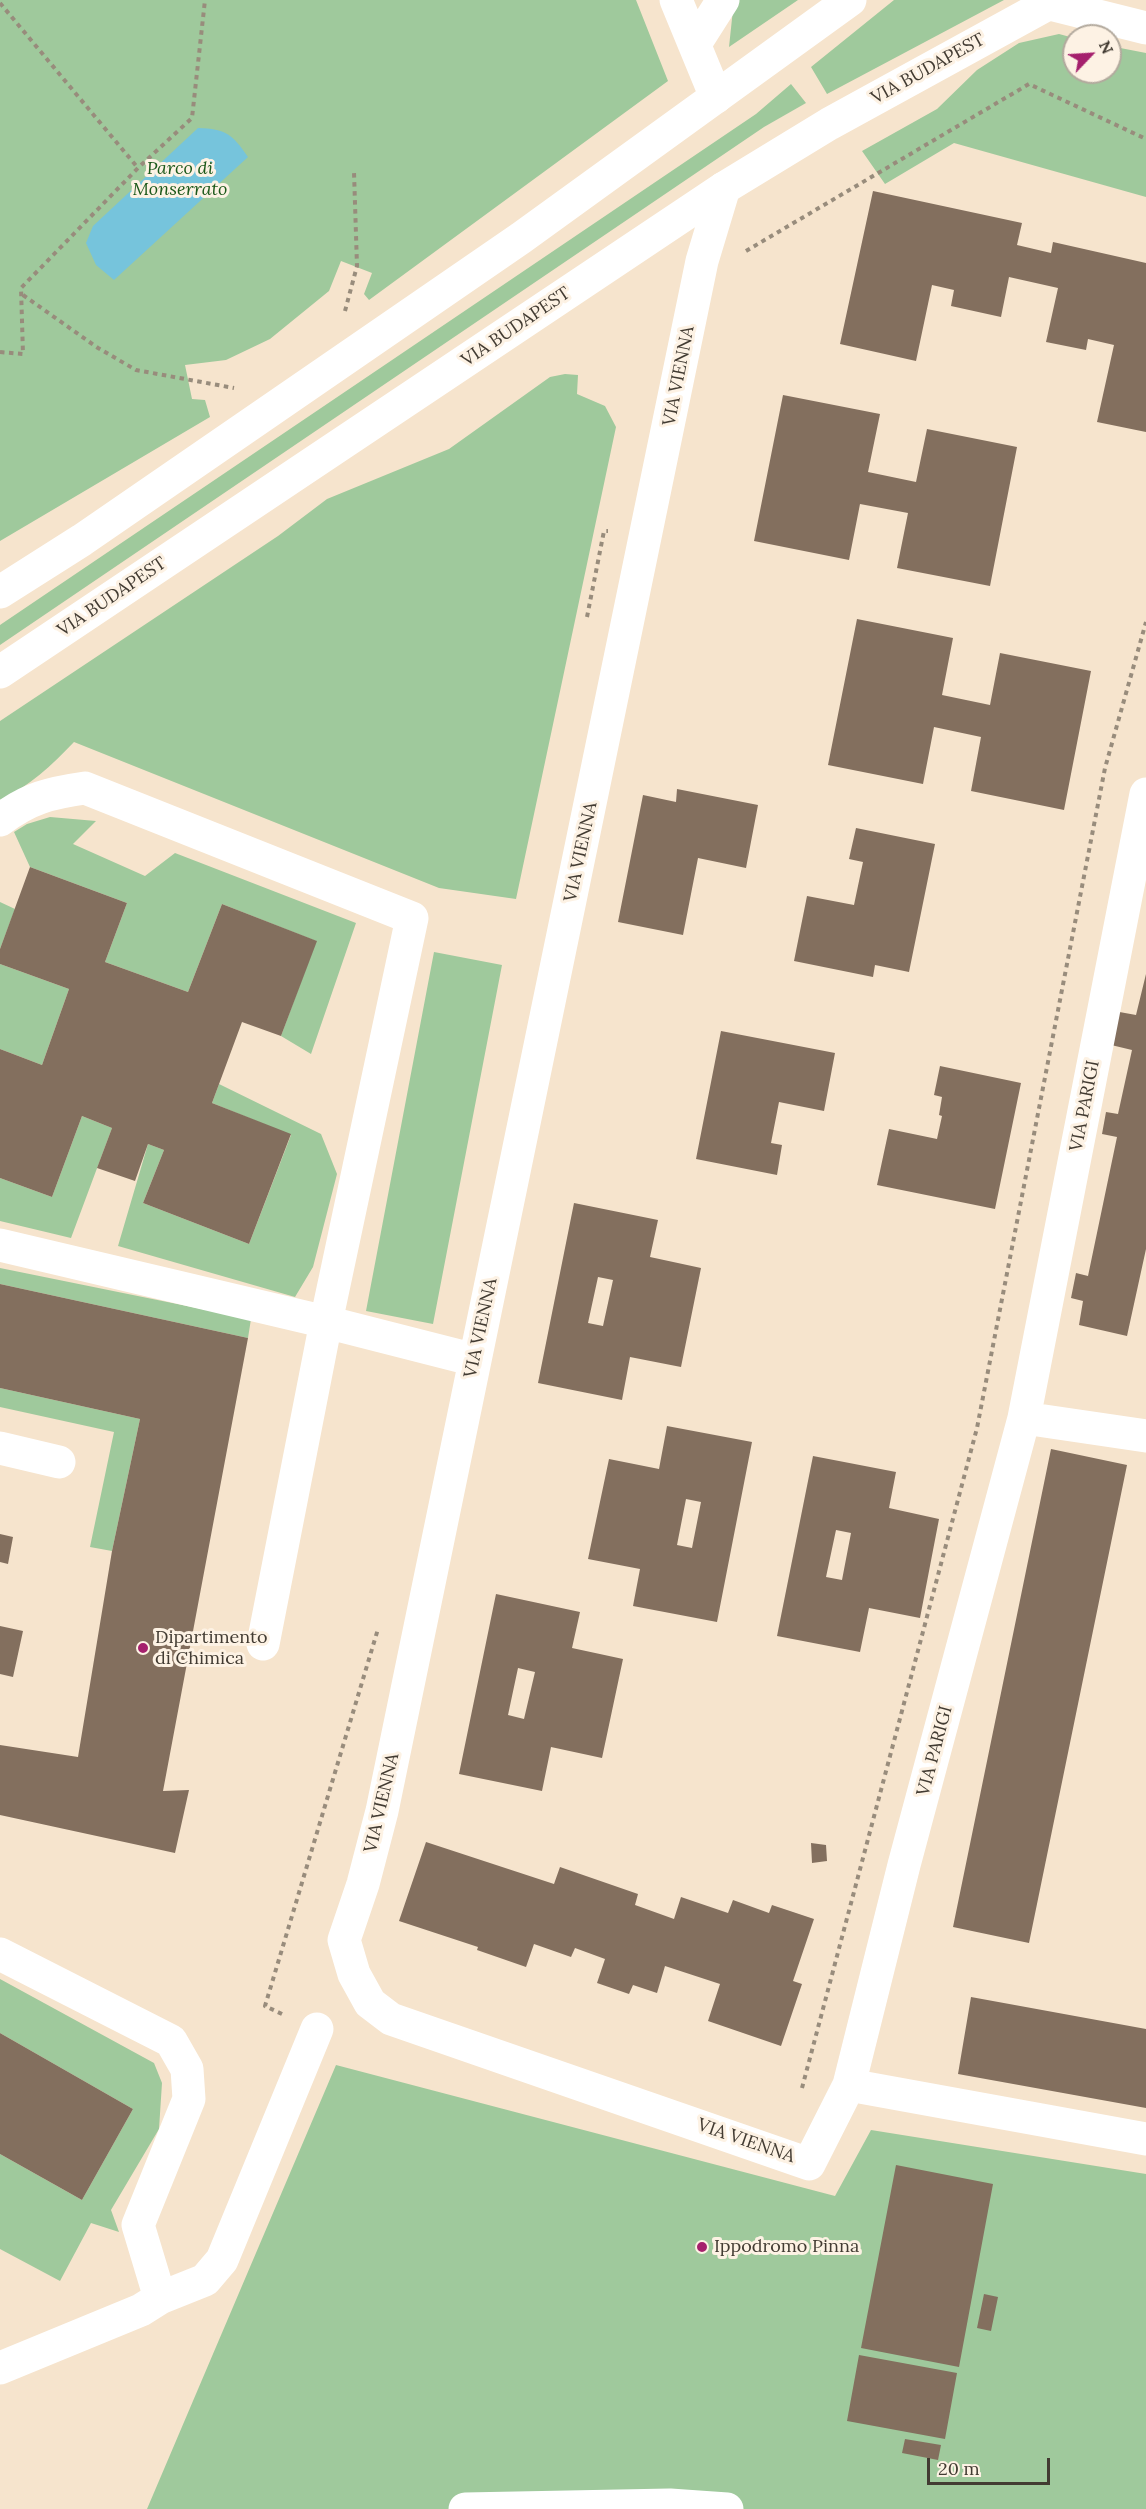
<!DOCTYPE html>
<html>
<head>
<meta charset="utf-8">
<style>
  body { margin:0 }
  #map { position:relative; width:1146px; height:2509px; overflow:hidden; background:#f6e4cd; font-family:Lora,serif }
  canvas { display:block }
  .north { position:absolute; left:1062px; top:24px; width:60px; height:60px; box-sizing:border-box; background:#fdf2e4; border:2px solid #b2a99d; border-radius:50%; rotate:65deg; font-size:16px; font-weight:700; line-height:24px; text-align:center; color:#423b32 }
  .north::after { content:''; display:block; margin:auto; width:21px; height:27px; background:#a5206d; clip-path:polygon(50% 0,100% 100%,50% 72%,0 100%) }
  .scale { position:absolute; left:927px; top:2458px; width:123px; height:27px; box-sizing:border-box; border:3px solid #423b32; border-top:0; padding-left:8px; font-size:18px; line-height:21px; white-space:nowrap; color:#423b32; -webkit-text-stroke:4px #fdf2e4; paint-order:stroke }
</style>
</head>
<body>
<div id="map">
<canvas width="1146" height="2509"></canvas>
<div class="north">N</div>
<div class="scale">20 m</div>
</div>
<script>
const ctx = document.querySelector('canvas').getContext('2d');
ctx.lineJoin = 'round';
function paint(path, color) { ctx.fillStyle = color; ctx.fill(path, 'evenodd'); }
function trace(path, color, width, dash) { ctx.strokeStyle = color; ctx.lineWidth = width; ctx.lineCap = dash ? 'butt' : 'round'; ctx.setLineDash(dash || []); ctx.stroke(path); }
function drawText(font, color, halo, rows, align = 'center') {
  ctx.font = font + ' Lora,serif'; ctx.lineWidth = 6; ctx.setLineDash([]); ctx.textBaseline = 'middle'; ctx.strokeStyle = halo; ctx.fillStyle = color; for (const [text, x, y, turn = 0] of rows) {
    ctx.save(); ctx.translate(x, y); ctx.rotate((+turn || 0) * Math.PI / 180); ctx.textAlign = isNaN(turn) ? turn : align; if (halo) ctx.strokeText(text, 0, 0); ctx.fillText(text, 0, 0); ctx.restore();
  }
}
paint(new Path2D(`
  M0,0H636L668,81L369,300L364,294L372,273L341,261L329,291L270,339L226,360L185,365L192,399L205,400L210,417L0,541Z
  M734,0H798L729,47Z
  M894,0H1004L827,94L811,67Z
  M1059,34L1074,38V72H1110V46L1146,53V197L954,143L885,184L862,151L937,109L977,70L1019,43Z
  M791,84L806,103L764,127L0,645V625L756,114Z
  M565,374L578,375L577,394L605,406L616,427L516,899L439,888L74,742C51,766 30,786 0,800V721L278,536L327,499L449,449L550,377Z
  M50,817L96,821L73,844L145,876L175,853L356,923L311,1054L281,1036L316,941L222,904L188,992L105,962L127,903L30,867L14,832L27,824Z
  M0,902L15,909L0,949Z
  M434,952L502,965L433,1324L366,1311Z
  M0,964L69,989L42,1065L0,1049Z
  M219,1084L321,1134L337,1174L313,1267L295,1297L118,1246L148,1144L164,1150L143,1203L249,1244L291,1135L212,1103Z
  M82,1116L112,1128L71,1238L0,1221V1178L52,1197Z
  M0,1268L251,1319L248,1338L0,1284Z
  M0,1388L140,1419L112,1551L90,1547L114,1432L0,1407Z
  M0,1979L154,2063L162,2083L159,2129L111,2210L119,2232L91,2223L60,2281L0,2249V2154L82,2200L133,2109L0,2033Z
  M336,2065L835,2196L871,2130L1146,2174V2509H147Z`), '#9fc99c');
paint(new Path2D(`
  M198,128C226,129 232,134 248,157L114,280L96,265L86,243L93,226Z`), '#76c4dc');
paint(new Path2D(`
  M873,191L1022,223L1017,245L1051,253L1053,242L1146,263V432L1097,422L1114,345L1088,339L1086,350L1046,342L1058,288L1009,277L1001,317L951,306L954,290L932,285L916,361L840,344Z
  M783,395L880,414L868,472L916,482L927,429L1017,447L990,586L897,568L908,513L860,504L849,560L754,541Z
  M857,619L953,638L942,695L990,705L1000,653L1091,671L1064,810L971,791L981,737L934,727L923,784L828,765Z
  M677,789L758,805L746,868L698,858L683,935L618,922L643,795L676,802Z
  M856,828L935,844L909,972L875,965L873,977L794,961L807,896L854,905L863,862L849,859Z
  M30,867L127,903L105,962L188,992L222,904L317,941L281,1036L242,1022L212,1103L291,1134L249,1244L143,1203L164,1150L148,1144L135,1181L97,1168L112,1128L82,1116L52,1197L0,1178V1049L42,1065L69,989L0,964V949Z
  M1146,974V1249L1127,1336L1079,1325L1083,1301L1071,1298L1076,1273L1088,1276L1117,1137L1102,1134L1106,1112L1118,1114L1132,1050L1107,1044L1114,1011L1136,1015Z
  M721,1031L835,1053L824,1111L779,1102L771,1143L782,1145L777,1175L696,1159Z
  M940,1066L1021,1083L995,1209L877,1185L889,1129L937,1139L942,1116L939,1115L942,1097L934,1095Z
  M574,1203L658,1220L650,1257L701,1268L681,1367L630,1357L622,1400L538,1383ZM598,1277L613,1280L603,1326L588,1323Z
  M0,1284L248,1338L163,1791L189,1790L175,1853L0,1815V1745L78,1757L112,1551L140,1419L0,1388Z
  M667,1426L752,1442L717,1622L633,1606L640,1569L588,1559L609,1459L659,1469ZM686,1499L701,1502L692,1548L677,1545Z
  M1051,1449L1127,1465L1029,1943L953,1927Z
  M813,1456L896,1472L889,1508L939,1519L920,1618L869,1608L860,1652L777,1636ZM836,1530L851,1533L842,1580L826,1577Z
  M0,1534L13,1537L8,1564L0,1562Z
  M496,1594L580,1612L572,1648L623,1659L602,1758L551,1747L542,1791L459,1774ZM518,1668L535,1672L524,1719L508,1715Z
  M0,1626L23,1631L13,1677L0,1674Z
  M426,1842L554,1884L560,1867L638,1894L635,1905L674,1919L681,1897L728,1913L733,1900L769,1913L772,1905L814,1919L793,1981L802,1984L781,2046L708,2021L720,1984L665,1966L657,1993L633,1985L629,1994L597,1983L605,1959L575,1948L571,1957L534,1944L526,1967L477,1950L478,1947L399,1921Z
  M811,1843L826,1845L827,1861L812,1863Z
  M971,1997L1146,2029V2108L958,2074Z
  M0,2033L133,2109L82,2200L0,2154Z
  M896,2165L993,2184L959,2367L861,2348Z
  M984,2294L998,2297L991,2331L977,2328Z
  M859,2355L957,2373L945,2439L847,2421Z
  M905,2439L941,2445L938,2460L902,2453Z`), '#836f5e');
trace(new Path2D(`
  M0,3L138,168
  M746,251L1029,84L1146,139
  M23,295L98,348L136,370L234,388
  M345,311L357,266L354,172
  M0,352L23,354L21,288L138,168L192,118L205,0
  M587,617L604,531H608
  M282,2014L265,2006L378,1629
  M802,2088L977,1428L1105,768L1146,622`), '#988c7c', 4, [4.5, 4.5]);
trace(new Path2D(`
  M676,0L716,97
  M1046,3L1146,28
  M695,44L723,0
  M724,188L702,261L382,1811L363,1884L344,1940L354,1974L370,2003L391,2019L809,2164L849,2085L904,1865L1024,1418L1146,794
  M0,820C29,798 50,793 85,788L412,918L326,1322L475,1360
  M0,1245L326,1322L263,1644
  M1024,1418L1146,1436
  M0,1448L59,1462
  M0,1954L171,2041L187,2069L189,2099L138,2225L160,2298L141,2310L0,2368
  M849,2085L1146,2139
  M160,2298L205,2280L222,2260L317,2029
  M465,2509L670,2505L727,2509`), '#fff', 33);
trace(new Path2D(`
  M0,592L82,540L521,238L850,0
  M0,672L724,188L829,124L1055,0`), '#fff', 33);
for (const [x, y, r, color] of [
  [143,1648,6,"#a5206d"],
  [702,2247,6,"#a5206d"]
]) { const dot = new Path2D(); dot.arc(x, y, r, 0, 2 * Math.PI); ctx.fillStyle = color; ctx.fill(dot); trace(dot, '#fdf2e4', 2); }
drawText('18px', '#423b32', '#fdf2e4', [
  ["VIA BUDAPEST",928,69,-29],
  ["VIA BUDAPEST",516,327,-34],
  ["VIA VIENNA",679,376,-79],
  ["VIA BUDAPEST",112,597,-34],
  ["VIA VIENNA",581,852,-78],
  ["VIA PARIGI",1085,1106,-79],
  ["VIA VIENNA",481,1328,-78],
  ["VIA PARIGI",935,1751,-75],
  ["VIA VIENNA",382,1803,-77],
  ["VIA VIENNA",746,2141,19]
]);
drawText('italic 18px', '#1b5819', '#fdf2e4', [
  ["Parco di",180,169],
  ["Monserrato",180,190]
]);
drawText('18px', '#423b32', '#fdf2e4', [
  ["Dipartimento",155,1638],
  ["di Chimica",155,1659],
  ["Ippodromo Pinna",714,2247]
], 'left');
</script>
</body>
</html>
